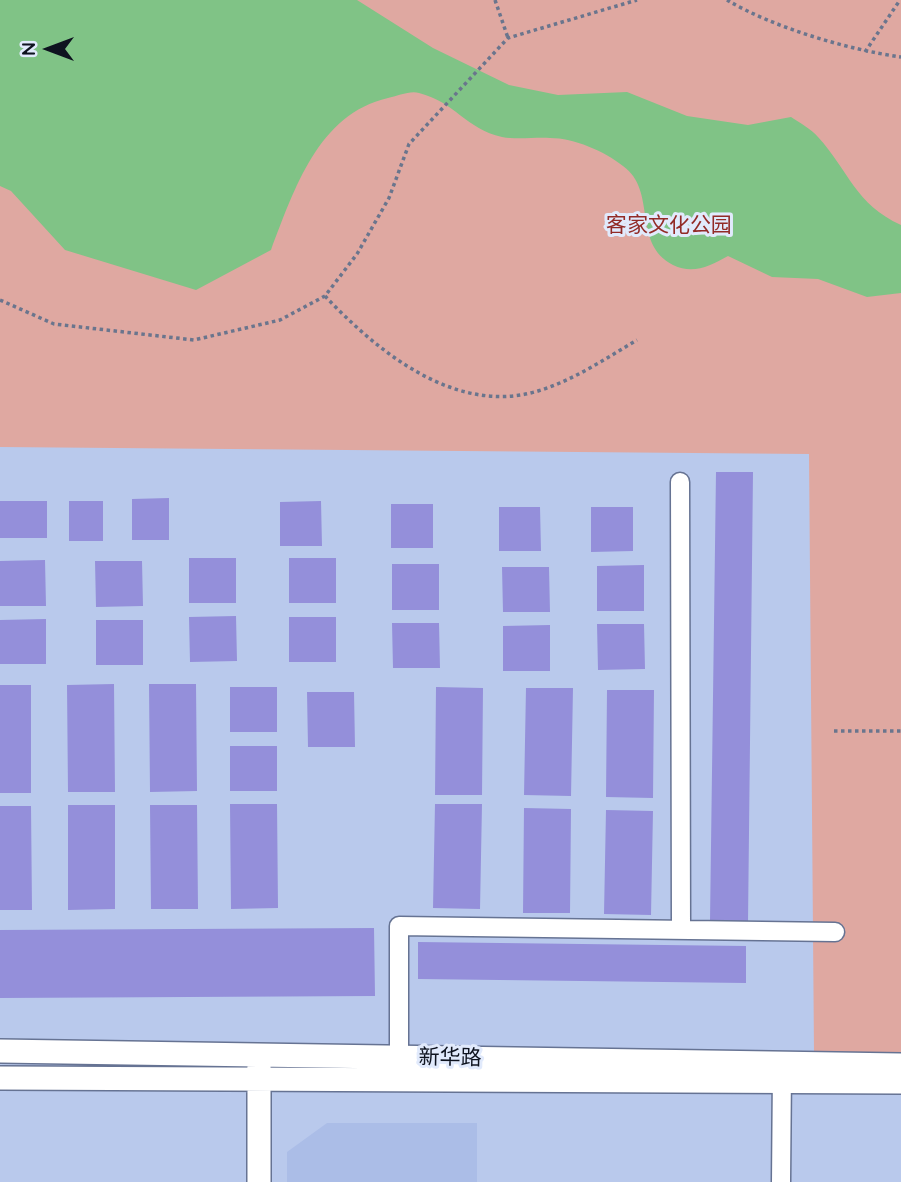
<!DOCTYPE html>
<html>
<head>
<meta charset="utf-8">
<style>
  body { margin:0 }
  #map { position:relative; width:901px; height:1182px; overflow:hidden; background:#b9c9ec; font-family:Quicksand,sans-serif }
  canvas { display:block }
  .north { position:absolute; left:14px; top:14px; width:70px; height:70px; -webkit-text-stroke:5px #e1eafc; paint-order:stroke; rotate:270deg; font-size:19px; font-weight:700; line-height:28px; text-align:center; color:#0e131f }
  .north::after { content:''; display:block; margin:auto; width:24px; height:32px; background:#0e131f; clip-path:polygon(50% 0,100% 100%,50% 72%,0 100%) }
</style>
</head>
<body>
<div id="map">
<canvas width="901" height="1182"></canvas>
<div class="north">N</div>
</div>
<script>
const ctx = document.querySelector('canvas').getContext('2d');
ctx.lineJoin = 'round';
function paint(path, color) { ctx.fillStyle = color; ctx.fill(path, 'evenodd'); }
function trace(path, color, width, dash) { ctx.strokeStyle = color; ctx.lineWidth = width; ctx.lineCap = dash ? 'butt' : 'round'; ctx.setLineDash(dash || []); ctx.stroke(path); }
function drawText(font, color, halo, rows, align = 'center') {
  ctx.font = font + ' Quicksand,"Noto Sans SC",sans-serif'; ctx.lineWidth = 6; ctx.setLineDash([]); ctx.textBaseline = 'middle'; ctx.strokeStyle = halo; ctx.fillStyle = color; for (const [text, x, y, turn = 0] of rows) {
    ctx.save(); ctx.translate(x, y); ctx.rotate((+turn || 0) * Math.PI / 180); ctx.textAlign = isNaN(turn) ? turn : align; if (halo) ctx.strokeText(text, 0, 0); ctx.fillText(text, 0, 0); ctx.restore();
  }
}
paint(new Path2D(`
  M327,1123H477V1182H287V1152Z`), '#abbde7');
paint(new Path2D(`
  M0,0H901V1053H814L809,454L0,447Z`), '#dfa8a1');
paint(new Path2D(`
  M0,0H357L433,48L509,85L558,95L627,92L687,116L748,125L791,117C800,123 811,129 818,137C849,171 855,204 901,225V293L867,297L818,279L772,277L728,256C710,266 693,275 673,265C631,243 658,191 623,166C604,151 574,138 550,138C535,137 517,140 502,137C466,129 455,102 419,93C411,90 397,96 388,98C318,114 294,190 271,250L196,290L65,250L11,191L0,186Z`), '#80c386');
paint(new Path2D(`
  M716,472H753L748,922L710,921Z
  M169,498V540H132V499Z
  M0,501H47V538H0Z
  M69,501H103V541H69Z
  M321,501L322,546H280V502Z
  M391,504H433V548H391Z
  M499,507H540L541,551H499Z
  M591,507H633V551L591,552Z
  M189,558H236V603H189Z
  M289,558H336V603H289Z
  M45,560L46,606H0V561Z
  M95,561H142L143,606L96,607Z
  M392,564H439V610H392Z
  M644,565V611H597V566Z
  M502,567H549L550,612H503Z
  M236,616L237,661L190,662L189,617Z
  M289,617H336V662H289Z
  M46,619V664H0V620Z
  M96,620H143V665H96Z
  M392,623H439L440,668H393Z
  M597,624H644L645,669L598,670Z
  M550,625V671H503V626Z
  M114,684L115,792H68L67,685Z
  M149,684H196L197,791L150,792Z
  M0,685H31V793H0Z
  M230,687H277V732H230Z
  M436,687L483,688L482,795H435Z
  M526,688H573L571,796L524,795Z
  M607,690H654L653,798L606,797Z
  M307,692H354L355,747H308Z
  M230,746H277V791H230Z
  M230,804H277L278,908L231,909Z
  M435,804H482L480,909L433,908Z
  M68,805H115V909L68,910Z
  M150,805H197L198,909H151Z
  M0,806H31L32,910H0Z
  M524,808L571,809L570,913H523Z
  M606,810L653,811L651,915L604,914Z
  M374,928L375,996L0,998V930Z
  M418,942L746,946V983L418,979Z`), '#948fda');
const minor = new Path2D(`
  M680,482L681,930
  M399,1057V926L835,932
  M781,1182L782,1070`);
const tertiary = new Path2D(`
  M0,1051L901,1065
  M0,1078L901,1082
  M259,1182V1065`);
trace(minor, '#667393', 21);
trace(tertiary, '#667393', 26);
trace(new Path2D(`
  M495,0L508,38
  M727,0C772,27 849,50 901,57
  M865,52L900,0
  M325,296C377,351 455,416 538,391C574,380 605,359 637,340
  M0,300L54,324L194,340L280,320L325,296L357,254L389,198L409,144L508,38L637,0
  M834,731H901`), '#6a758d', 3.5, [3.5, 3.5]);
trace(minor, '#fff', 18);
trace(tertiary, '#fff', 23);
drawText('21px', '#922b27', '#e1eafc', [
  ["客家文化公园",669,226]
]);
drawText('21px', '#0e131f', '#e1eafc', [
  ["新华路",450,1058,1]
]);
</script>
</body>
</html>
